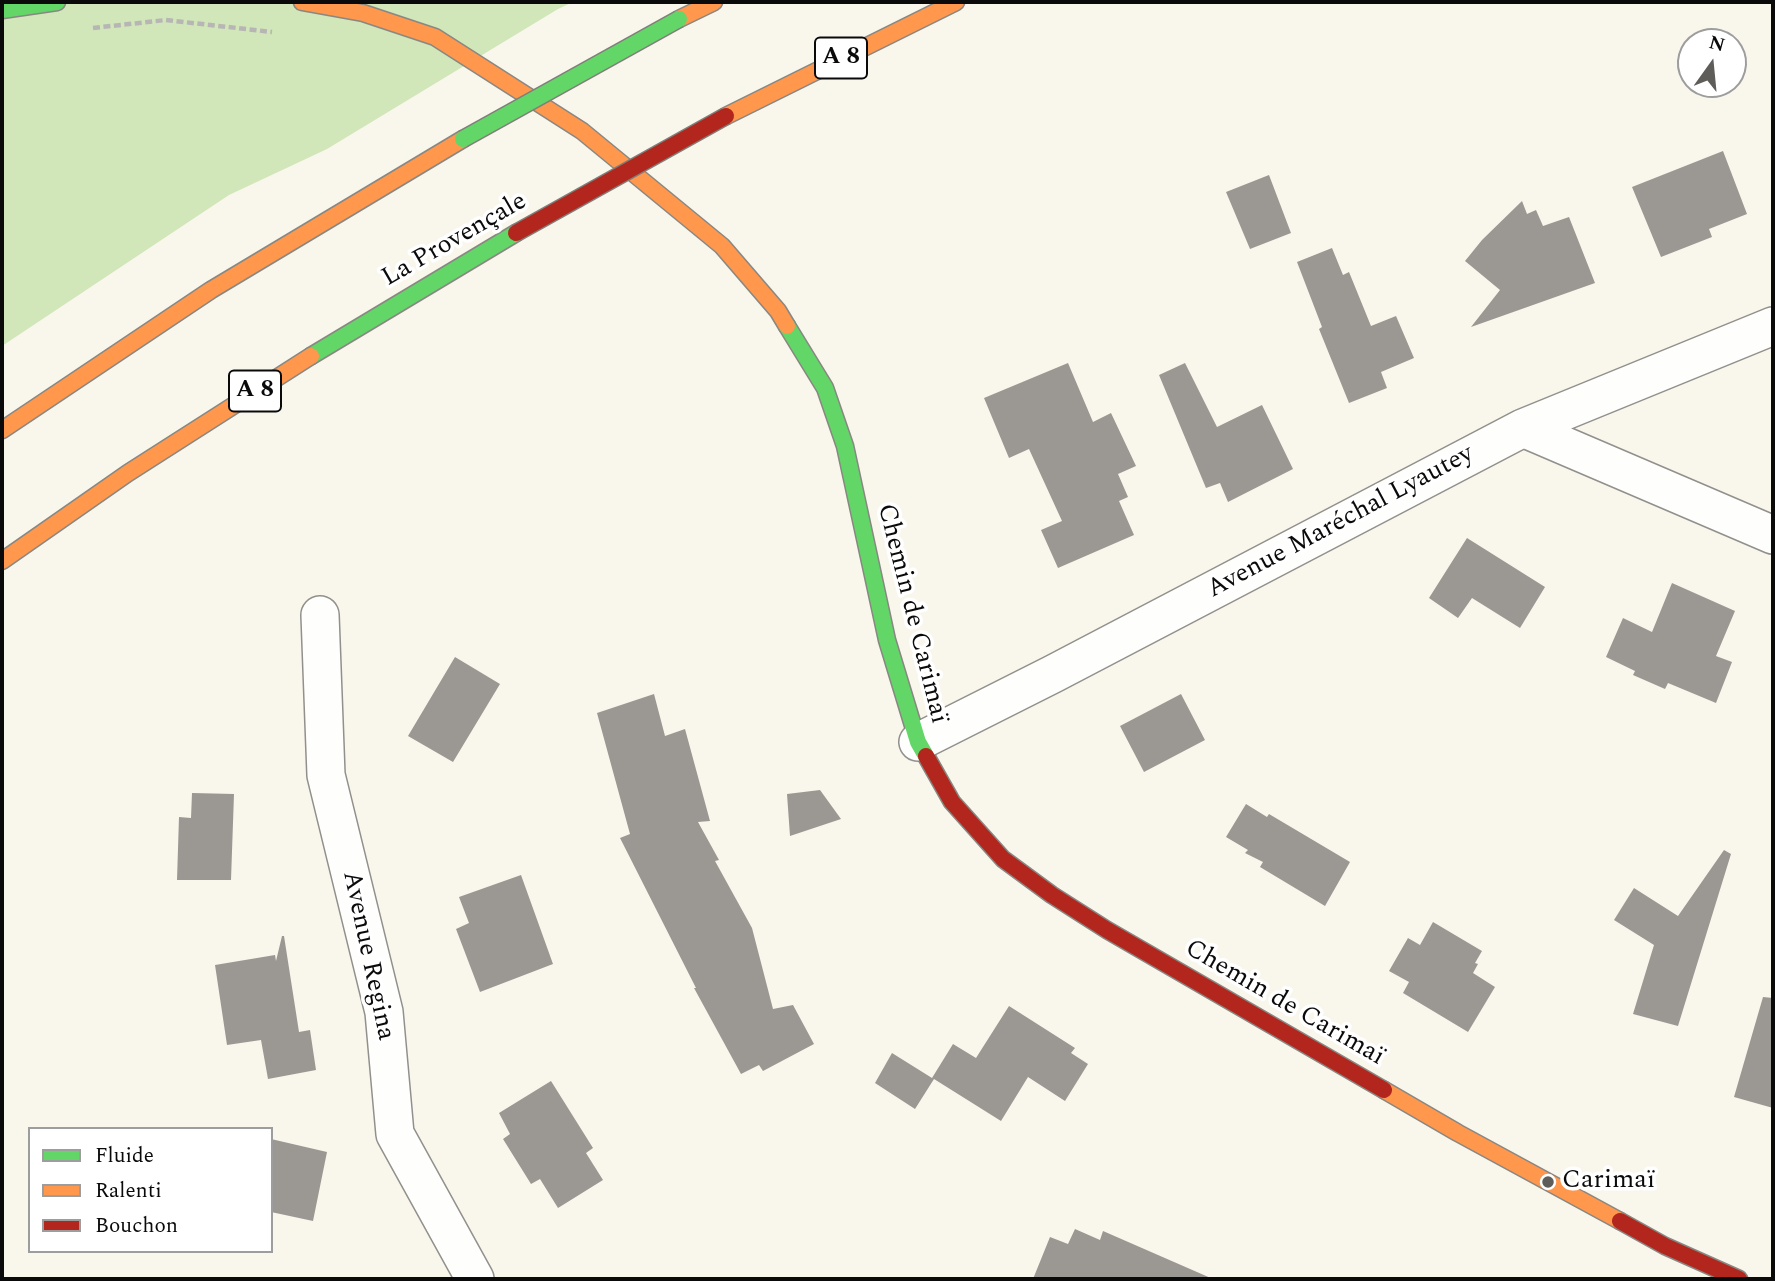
<!DOCTYPE html>
<html>
<head>
<meta charset="utf-8">
<style>
  body { margin:0 }
  #map { position:relative; width:1775px; height:1281px; overflow:hidden; background:#f9f6ec; font-family:Spectral,serif }
  canvas { display:block }
  .frame { position:absolute; inset:0; border:4px solid #0a0a0a; pointer-events:none }
  .legend { position:absolute; left:28px; top:1127px; width:245px; height:126px; box-sizing:border-box; background:#fff; border:2px solid #9d9d9d; margin:0; padding:9px 12px; list-style:none; font-size:21px; color:#0a0a0a }
  .legend li { display:flex; align-items:center; gap:14px; height:35px }
  .legend b { width:35px; border:2px solid #9d9d9d }
  .north { position:absolute; left:1677px; top:28px; width:70px; height:70px; box-sizing:border-box; background:#fff; border:2px solid #9d9d9d; border-radius:50%; rotate:15deg; font-size:19px; font-weight:700; line-height:28px; text-align:center; color:#0a0a0a }
  .north::after { content:''; display:block; margin:auto; width:24px; height:32px; background:#5e5d59; clip-path:polygon(50% 0,100% 100%,50% 72%,0 100%) }
</style>
</head>
<body>
<div id="map">
<canvas width="1775" height="1281"></canvas>
<div class="frame"></div>
<ul class="legend">
<li><b style="height:9px;background:#63d668"></b>Fluide</li>
<li><b style="height:9px;background:#ff974d"></b>Ralenti</li>
<li><b style="height:9px;background:#b3261e"></b>Bouchon</li>
</ul>
<div class="north">N</div>
</div>
<script>
const ctx = document.querySelector('canvas').getContext('2d');
ctx.lineJoin = 'round';
function paint(path, color) { ctx.fillStyle = color; ctx.fill(path, 'evenodd'); }
function trace(path, color, width, dash) { ctx.strokeStyle = color; ctx.lineWidth = width; ctx.lineCap = dash ? 'butt' : 'round'; ctx.setLineDash(dash || []); ctx.stroke(path); }
function drawText(font, color, halo, rows, align = 'center') {
  ctx.font = font + ' Spectral,serif'; ctx.lineWidth = 7; ctx.setLineDash([]); ctx.textBaseline = 'middle'; ctx.strokeStyle = halo; ctx.fillStyle = color; for (const [text, x, y, turn = 0] of rows) {
    ctx.save(); ctx.translate(x, y); ctx.rotate((+turn || 0) * Math.PI / 180); ctx.textAlign = isNaN(turn) ? turn : align; if (halo) ctx.strokeText(text, 0, 0); ctx.fillText(text, 0, 0); ctx.restore();
  }
}
paint(new Path2D(`
  M2,2H573L558,9L327,149L229,195L2,346Z`), '#d1e6b9');
paint(new Path2D(`
  M1723,151L1747,214L1709,229L1712,237L1661,257L1632,187Z
  M1269,175L1291,233L1250,249L1226,192Z
  M1522,201L1527,214L1536,210L1543,226L1569,217L1595,283L1471,327L1500,290L1465,261L1482,240Z
  M1332,248L1343,275L1349,272L1371,326L1396,316L1414,358L1381,372L1387,388L1349,403L1319,329L1322,327L1297,262Z
  M1068,363L1093,422L1111,413L1136,466L1118,474L1128,497L1119,501L1134,535L1058,568L1041,530L1062,521L1029,449L1009,458L984,398Z
  M1185,363L1217,427L1262,405L1293,469L1228,502L1220,483L1206,488L1159,375Z
  M1467,538L1545,587L1520,628L1472,598L1458,618L1429,598Z
  M1672,583L1735,611L1716,656L1732,662L1716,703L1668,683L1665,689L1633,675L1635,671L1606,657L1623,618L1652,632Z
  M455,657L500,684L453,762L408,736Z
  M654,694L665,736L685,729L710,821L698,822L719,860L715,861L752,928L773,1009L793,1005L814,1044L763,1071L759,1065L741,1074L694,988H696L620,838L630,834L597,713Z
  M1181,694L1205,740L1144,772L1120,726Z
  M820,790L841,819L790,836L787,794Z
  M192,793L234,794L231,880H177L179,817L191,818Z
  M1246,804L1267,817L1269,814L1350,862L1325,906L1260,867L1263,862L1245,853L1248,850L1226,837Z
  M1724,850L1731,854L1678,1026L1633,1014L1654,945L1614,920L1634,888L1678,916Z
  M521,875L553,964L480,992L456,929L469,923L459,897Z
  M1433,922L1482,951L1475,963L1478,964L1473,973L1495,987L1468,1032L1403,993L1409,982L1389,971L1408,938L1420,945Z
  M282,936H284L299,1032L310,1030L316,1070L268,1079L261,1040L227,1045L215,965L275,955L276,961Z
  M1763,997L1773,998V1108L1734,1097Z
  M1009,1006L1075,1048L1071,1053L1088,1064L1065,1101L1028,1077L1001,1121L934,1079L915,1109L875,1083L892,1053L932,1078L953,1044L976,1058Z
  M551,1081L593,1148L586,1153L603,1180L558,1208L540,1179L531,1184L503,1139L510,1134L499,1113Z
  M271,1139L327,1152L313,1221L271,1212Z
  M1075,1229L1100,1240L1103,1231L1213,1279H1033L1050,1237L1068,1244Z`), '#9b9893');
const street = new Path2D(`
  M1523,428L1773,535
  M320,615L326,775L384,1012L395,1134L475,1279
  M918,742L1053,674L1523,428L1773,326`);
const fast = new Path2D(`
  M2,10L57,2
  M787,326L825,388L845,446L887,640L918,742L926,756
  M311,356L516,233`);
const slow = new Path2D(`
  M302,2L363,13L435,37L582,131L722,246L778,311L787,326
  M679,19L714,2
  M726,116L956,2
  M2,430L211,290L463,139
  M2,561L128,473L311,356
  M1384,1090L1458,1133L1620,1221`);
const jam = new Path2D(`
  M926,756L952,802L1003,859L1052,895L1107,930L1384,1090
  M1620,1221L1665,1246L1739,1279`);
trace(street, '#92908c', 40);
trace(fast, '#888782', 19);
trace(slow, '#888782', 19);
trace(jam, '#888782', 19);
trace(new Path2D(`
  M93,28L166,20L272,32`), '#b7b6b5', 4.5, [7, 3.5]);
trace(street, '#fefefc', 37);
trace(fast, '#63d668', 16);
trace(slow, '#ff974d', 16);
trace(jam, '#b3261e', 16);
const fastBridge = new Path2D(`
  M463,139L679,19`);
const jamBridge = new Path2D(`
  M516,233L726,116`);
trace(fastBridge, '#7f7e79', 19, []);
trace(jamBridge, '#7f7e79', 19, []);
trace(fastBridge, '#63d668', 16);
trace(jamBridge, '#b3261e', 16);
for (const [x, y, r, color] of [
  [1548,1182,7,"#5e5d59"]
]) { const dot = new Path2D(); dot.arc(x, y, r, 0, 2 * Math.PI); ctx.fillStyle = color; ctx.fill(dot); trace(dot, '#fff', 2.5); }
for (const [x, y, w] of [
  [841,58,52],
  [255,391,52]
]) { const box = new Path2D(); box.roundRect(x - w / 2, y - 20.5, w, 41, 5); ctx.fillStyle = '#fff'; ctx.fill(box); trace(box, '#0a0a0a', 2); }
drawText('bold 24px', '#0a0a0a', null, [
  ["A 8",841,58],
  ["A 8",255,391]
]);
drawText('26px', '#0a0a0a', '#fff', [
  ["La Provençale",455,241,-30],
  ["Avenue Maréchal Lyautey",1341,523,-28],
  ["Chemin de Carimaï",911,614,76],
  ["Avenue Regina",367,956,78],
  ["Chemin de Carimaï",1284,1004,30]
]);
drawText('26px', '#0a0a0a', '#fff', [
  ["Carimaï",1562,1182]
], 'left');
</script>
</body>
</html>
